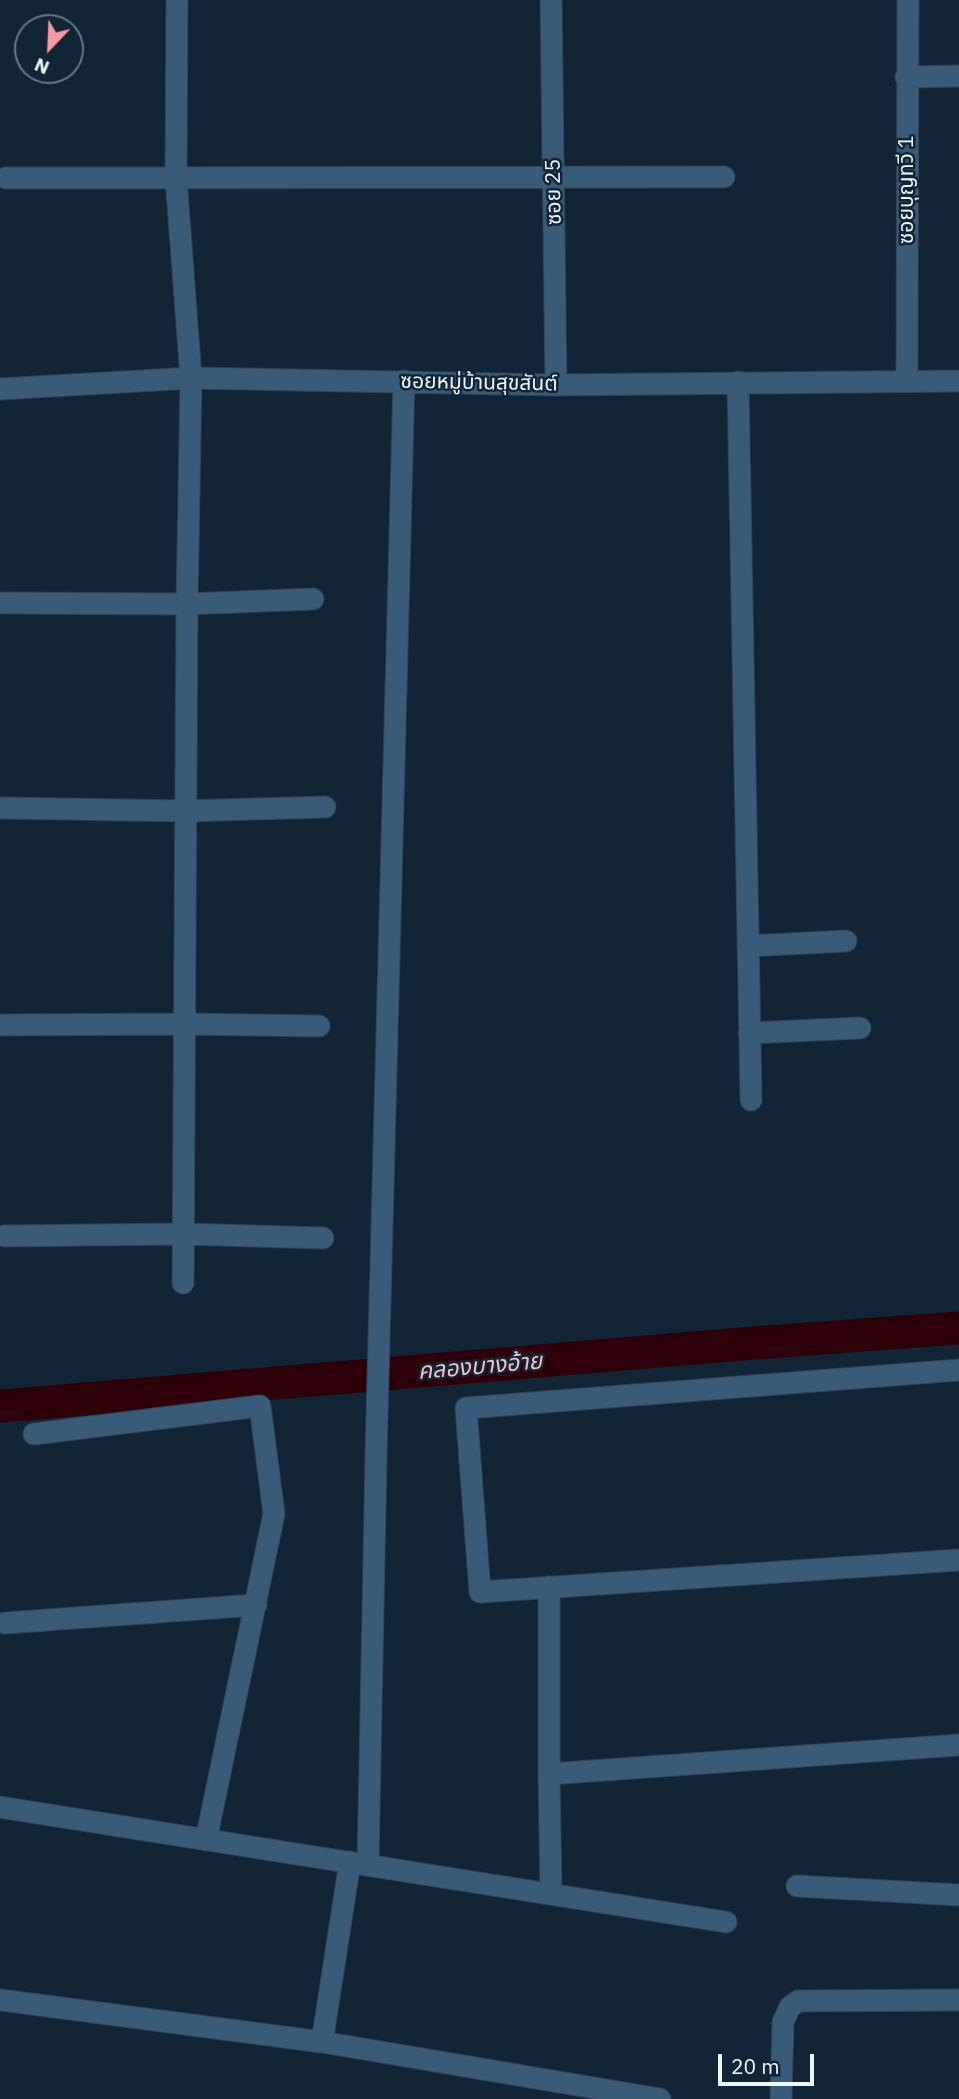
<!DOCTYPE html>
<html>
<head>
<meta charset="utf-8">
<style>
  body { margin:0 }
  #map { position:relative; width:959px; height:2099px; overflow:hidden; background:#112537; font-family:"IBM Plex Sans",sans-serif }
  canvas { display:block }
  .north { position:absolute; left:14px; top:14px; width:70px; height:70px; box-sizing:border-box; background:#112537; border:2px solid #687887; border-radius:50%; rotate:203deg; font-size:19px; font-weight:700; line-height:28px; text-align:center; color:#ebf5ff }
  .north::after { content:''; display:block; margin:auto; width:24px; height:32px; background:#f49aa5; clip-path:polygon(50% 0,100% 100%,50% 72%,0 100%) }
  .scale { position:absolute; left:718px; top:2054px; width:96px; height:32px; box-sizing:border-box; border:4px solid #ebf5ff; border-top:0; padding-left:9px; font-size:21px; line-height:24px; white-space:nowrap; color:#ebf5ff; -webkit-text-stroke:5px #112537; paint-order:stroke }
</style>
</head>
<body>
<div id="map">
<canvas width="959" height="2099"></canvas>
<div class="north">N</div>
<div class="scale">20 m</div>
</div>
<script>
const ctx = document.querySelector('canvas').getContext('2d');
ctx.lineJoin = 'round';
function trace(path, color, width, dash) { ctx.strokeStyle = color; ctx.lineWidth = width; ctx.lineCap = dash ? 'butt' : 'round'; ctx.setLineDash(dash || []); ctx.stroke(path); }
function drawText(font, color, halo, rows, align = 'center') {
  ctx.font = font + ' "IBM Plex Sans","Noto Sans Thai",sans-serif'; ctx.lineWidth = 5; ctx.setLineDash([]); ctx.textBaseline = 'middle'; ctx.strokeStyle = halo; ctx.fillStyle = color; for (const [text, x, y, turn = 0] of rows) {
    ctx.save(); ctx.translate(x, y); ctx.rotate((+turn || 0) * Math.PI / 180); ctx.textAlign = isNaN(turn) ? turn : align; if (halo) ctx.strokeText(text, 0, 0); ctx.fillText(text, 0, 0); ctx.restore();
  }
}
trace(new Path2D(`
  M0,1406L754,1343L959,1328`), '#2e0009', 33);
const minor = new Path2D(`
  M177,0L176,178L191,378L187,604L183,1283
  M551,0L556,385
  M906,77L959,76
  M6,178L724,177
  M907,381L908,0
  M738,382L751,1100
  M0,389L191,378L556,385L959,381
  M0,603L187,604L313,599
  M0,808L185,811L325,807
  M748,946L846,941
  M0,1025L184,1024L319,1026
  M749,1033L860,1028
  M4,1236L183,1234L323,1238
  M959,1370L466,1408L480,1592L959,1560
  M34,1434L260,1406L274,1514L206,1840
  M549,1587V1774L551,1894
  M5,1623L256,1605
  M549,1774L959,1745
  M0,1807L726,1922
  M368,1865L376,1455L404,381
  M797,1886L959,1895
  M0,2000L322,2042L660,2099
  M322,2042L350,1862
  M781,2099L783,2022L790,2007L798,2001L959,2000`);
trace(minor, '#304253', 23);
trace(minor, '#385b79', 21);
drawText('21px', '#ebf5ff', '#112537', [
  ["ซอยบุญทวี 1",907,190,-90],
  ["ซอย 25",554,192,-91],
  ["ซอยหมู่บ้านสุขสันต์",479,383,1]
]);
drawText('italic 23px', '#f9bfc4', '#112537', [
  ["คลองบางอ้าย",480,1367,-5]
]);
</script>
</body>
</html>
